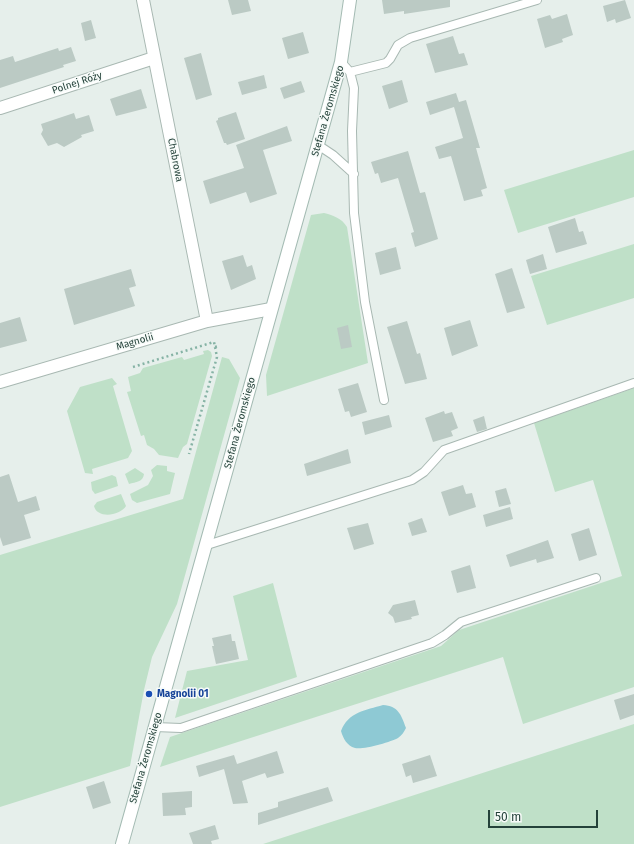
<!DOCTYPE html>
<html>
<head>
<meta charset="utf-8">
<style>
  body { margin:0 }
  #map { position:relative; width:634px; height:844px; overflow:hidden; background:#e6efeb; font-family:"Fira Sans",sans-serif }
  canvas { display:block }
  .scale { position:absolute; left:488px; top:810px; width:110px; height:18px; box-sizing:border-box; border:2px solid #24423a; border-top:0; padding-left:5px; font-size:12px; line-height:14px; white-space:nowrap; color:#24423a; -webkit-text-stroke:3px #f7fbf9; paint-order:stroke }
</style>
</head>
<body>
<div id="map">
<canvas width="634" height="844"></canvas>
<div class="scale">50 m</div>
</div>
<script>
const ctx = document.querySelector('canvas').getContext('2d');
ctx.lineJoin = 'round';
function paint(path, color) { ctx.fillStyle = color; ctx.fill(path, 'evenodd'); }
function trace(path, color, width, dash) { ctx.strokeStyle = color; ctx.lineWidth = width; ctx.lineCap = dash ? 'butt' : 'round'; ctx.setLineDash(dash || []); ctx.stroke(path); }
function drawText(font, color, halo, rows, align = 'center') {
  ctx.font = font + ' "Fira Sans",sans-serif'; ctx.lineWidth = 3; ctx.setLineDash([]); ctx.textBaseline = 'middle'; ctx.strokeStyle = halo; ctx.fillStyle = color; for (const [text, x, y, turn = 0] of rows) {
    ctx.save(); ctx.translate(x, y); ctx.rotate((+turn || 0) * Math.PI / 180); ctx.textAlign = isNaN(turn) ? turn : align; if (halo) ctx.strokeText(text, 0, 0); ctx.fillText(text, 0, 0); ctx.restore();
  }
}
paint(new Path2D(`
  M634,150V197L518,233L504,190Z
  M324,213C332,215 342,218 347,227L368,363L267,396L266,375L311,215Z
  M634,244V298L547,325L531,276Z
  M208,350L211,352L212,356L187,444L183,447L178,458L159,455L154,449L147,445L144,435L141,436L127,392L131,391L128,377L140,373L143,368L182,357L184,360L204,354L203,351Z
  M222,357L229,359L240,378L177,604L152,657L144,690L130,766L0,807V555L183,499Z
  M112,378L117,384L113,386L132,451L128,458L92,469L93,474L85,473L67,411L80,387Z
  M634,388V687L523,724L503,657L160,767L170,737L441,646L459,630L622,576L593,480L555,492L534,423Z
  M157,465L167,466V471L175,473L170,494L137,503L132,500L130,494L148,485L153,476L151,470Z
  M135,468L144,474C143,482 136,482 129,484L125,474Z
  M112,475L116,477L118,486L95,494L92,490L91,482Z
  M121,494L126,506C120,516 97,519 94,506L97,502Z
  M273,583L297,677L175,718L187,671L248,660L233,596Z
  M634,724V844H263Z`), '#bfe0c8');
paint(new Path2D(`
  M383,705C398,706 401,714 406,728C404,732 402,735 398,738C391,742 363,750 355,748C347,746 343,738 341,731C348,712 366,710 383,705Z`), '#8ec9d4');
paint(new Path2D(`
  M228,0H248L251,11L232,15Z
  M382,0H450V7L404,14V11L384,14Z
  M625,0L631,18L616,23L615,19L607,22L603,6Z
  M567,14L573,35L562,39L563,42L545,48L537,19L550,15L552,19Z
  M91,20L96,38L85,41L81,23Z
  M303,32L309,53L288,59L282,38Z
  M453,36L459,54L464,53L468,65L435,73L426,44Z
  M71,47L76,61L63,65L64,67L0,88V60L13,56L15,62L58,48L59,51Z
  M201,53L212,95L196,100L184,58Z
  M264,75L267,88L242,95L238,82Z
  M402,80L408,102L389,109L382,86Z
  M301,81L305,92L284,99L280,88Z
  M141,89L147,108L116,116L110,99Z
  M456,93L459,102L466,100L480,148H476L487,188L481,190L483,196L464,201L451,156L439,159L435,147L463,138L454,107L430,115L426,102Z
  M236,112L245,139L227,145L226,143H224L216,121L218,120V118Z
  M74,113L76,119L89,115L94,131L81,135L82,137L64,147L57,143L48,146L41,134L43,130L41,124Z
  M287,126L292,141L263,150L277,194L250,203L246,192L210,204L203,181L244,168L236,145Z
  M408,151L420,193L425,192L438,239L415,247L411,233L414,232L398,178L381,183L378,173L375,174L371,162Z
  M575,218L579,232L583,231L587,244L556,253L548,227Z
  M396,247L401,269L380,275L375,253Z
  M543,254L547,269L530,274L526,260Z
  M243,255L247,267L252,265L256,279L231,290L222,261Z
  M512,268L525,308L507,313L495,274Z
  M131,269L136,286L129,288L135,306L74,325L64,289Z
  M20,317L27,341L0,348V323Z
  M470,320L478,346L452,356L444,328Z
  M407,321L417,354L420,353L427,379L405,384L387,327Z
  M348,325L352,347L341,349L337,328Z
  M358,383L367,412L351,417L349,411L345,412L338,389Z
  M444,411L445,414L452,412L458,428L451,431L453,436L433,442L425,418Z
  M389,415L392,427L365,435L362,422Z
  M484,416L487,429L477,432L473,420Z
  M348,449L351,463L307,476L304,464Z
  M9,474L18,502L36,496L40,510L24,515L31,538L3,546L0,537V477Z
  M463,485L466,494L472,493L476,507L449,516L441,492Z
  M506,488L511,504L499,507L495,491Z
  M510,507L513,519L486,527L483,515Z
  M422,518L427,532L412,536L408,523Z
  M368,523L374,544L354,550L347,528Z
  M589,528L597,555L579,561L571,534Z
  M548,540L554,558L537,563L536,559L510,567L506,555Z
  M470,565L476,588L457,593L451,571Z
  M415,600L419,615L411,617L412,619L395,623L393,617L388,613L393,605Z
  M231,634L232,641H235L239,659L216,664L212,646H214L212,638Z
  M634,694V715L620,720L614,700Z
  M277,751L284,773L267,778L265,773L242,781L248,803L233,804L224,769L199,777L196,766L234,755L237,764Z
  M430,755L437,776L413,783L411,775L406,777L402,764Z
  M104,781L111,803L93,809L86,787Z
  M328,787L333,801L258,825V813L278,807V802Z
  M192,791V807L185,808L186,815L163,816L162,793Z
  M215,825L219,839L211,841L212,844H193L189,833Z`), '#bbcac4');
const lane = new Path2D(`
  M341,62L350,72L354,88L352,131L354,213L365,302L384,400
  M350,72L386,63L390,59L398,45L410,38L537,0
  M318,145L333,155L354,174
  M207,545L412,480L424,472L444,450L634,383
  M155,727L181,728L432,643L445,635L461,622L596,578`);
const street = new Path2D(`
  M143,0L207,321
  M0,108L154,58
  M0,382L207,321L271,309`);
const secondary = new Path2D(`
  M122,844L341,62L350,0`);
trace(lane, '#a8b8b2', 10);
trace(street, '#a8b8b2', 14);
trace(secondary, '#a4bbb3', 14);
trace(new Path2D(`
  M215,347L219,346
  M133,367L214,342L217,357L189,454`), '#86b3a5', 2.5, [2, 3]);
trace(lane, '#fff', 8);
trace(street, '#fff', 12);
trace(secondary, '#fff', 12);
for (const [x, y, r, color] of [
  [149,694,4,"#1a4fb4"]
]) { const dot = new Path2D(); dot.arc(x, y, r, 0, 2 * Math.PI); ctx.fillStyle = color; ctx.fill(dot); trace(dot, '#f7fbf9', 1.5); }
drawText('10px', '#24423a', '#f7fbf9', [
  ["Polnej Róży",77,83,-18],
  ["Stefana Żeromskiego",328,111,-74],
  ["Chabrowa",175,160,79],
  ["Magnolii",135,342,-16],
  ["Stefana Żeromskiego",240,423,-75],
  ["Stefana Żeromskiego",146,758,-74]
]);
drawText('bold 10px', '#164399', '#f7fbf9', [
  ["Magnolii 01",157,694]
], 'left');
</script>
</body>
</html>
